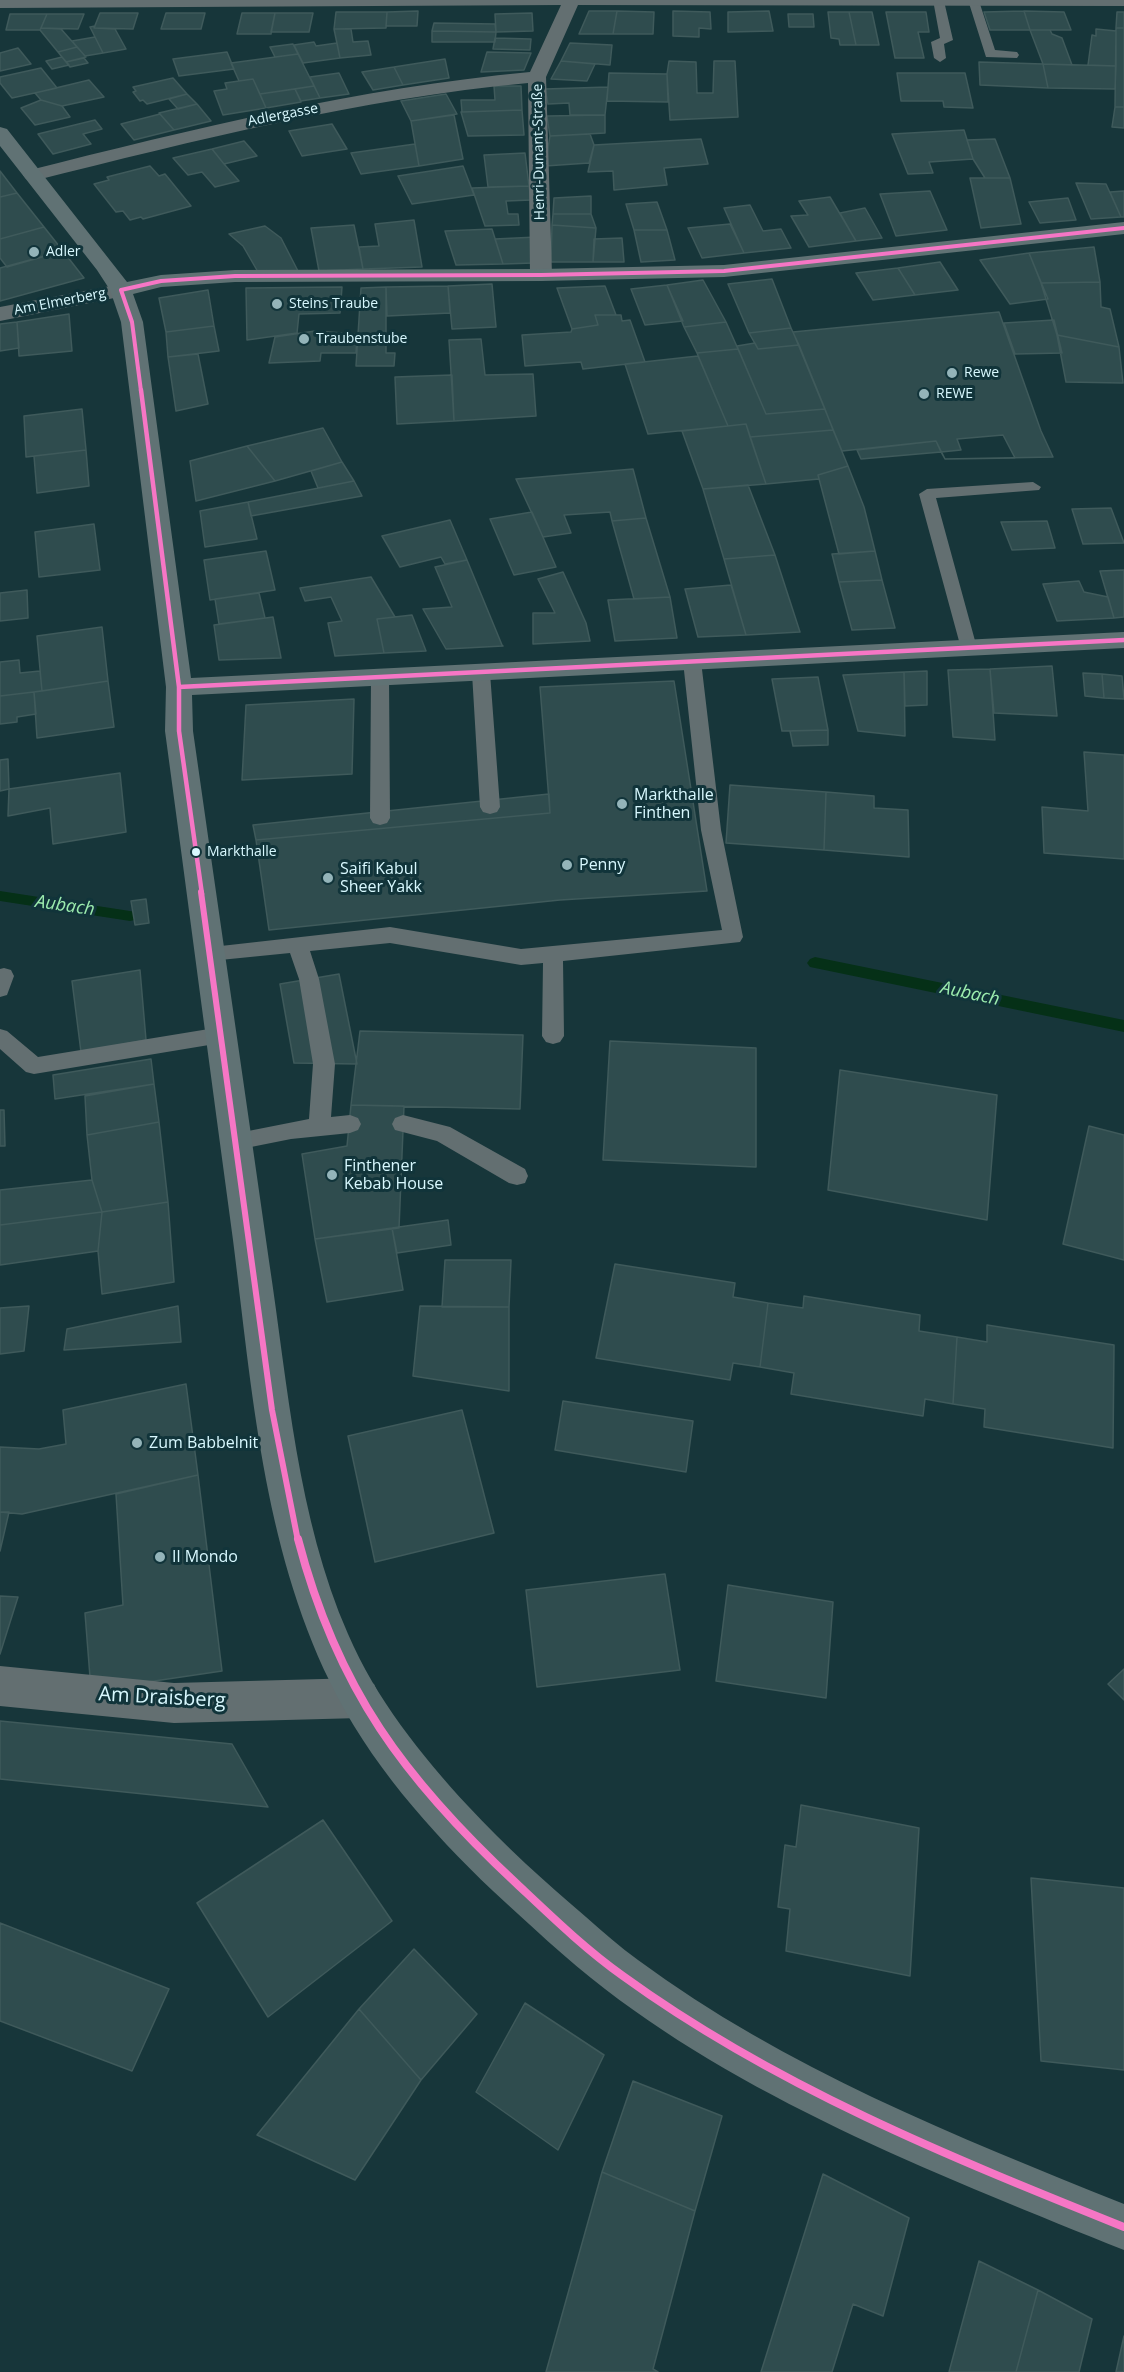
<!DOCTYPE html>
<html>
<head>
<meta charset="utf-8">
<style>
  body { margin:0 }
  canvas { display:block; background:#17363a }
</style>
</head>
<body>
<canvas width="1124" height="2372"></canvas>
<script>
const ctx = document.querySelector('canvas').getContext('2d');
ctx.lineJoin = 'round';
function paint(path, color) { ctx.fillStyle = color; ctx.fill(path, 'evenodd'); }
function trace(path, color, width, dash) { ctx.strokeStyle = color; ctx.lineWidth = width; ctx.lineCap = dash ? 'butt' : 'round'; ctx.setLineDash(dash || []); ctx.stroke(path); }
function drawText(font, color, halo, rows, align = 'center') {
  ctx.font = font + ' "Open Sans",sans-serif'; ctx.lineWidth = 6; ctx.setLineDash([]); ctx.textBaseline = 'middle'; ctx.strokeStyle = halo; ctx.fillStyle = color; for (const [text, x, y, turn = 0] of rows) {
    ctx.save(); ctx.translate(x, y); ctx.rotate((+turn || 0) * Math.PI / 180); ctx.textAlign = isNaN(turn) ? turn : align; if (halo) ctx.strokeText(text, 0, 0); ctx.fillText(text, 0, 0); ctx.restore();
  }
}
paint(new Path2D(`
  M0,891L130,911L135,912L137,916L135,920L130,921L0,901Z
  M815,957L1124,1020V1032L810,967L807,963L810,959Z`), '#053017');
const building = new Path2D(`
  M418,11L417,26H386L387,12Z
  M589,11H617L613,34H579Z
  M617,11L654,12L653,34H613Z
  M673,11L710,12L711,29L699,28V37L673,36Z
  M769,11L773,31L728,32V12Z
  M1024,11L1030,30H990L984,12Z
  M1024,11L1064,12L1071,30H1030Z
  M336,12H387L386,28L334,29Z
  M828,12H849L856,45H840L839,39L831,38Z
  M849,12H872L879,45H856Z
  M886,12H926L929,32H918L924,58H895Z
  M1117,12H1124V28H1116Z
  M100,13H138L133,29L94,28Z
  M166,13H205L201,29H161Z
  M242,13H275L271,34H237Z
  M275,13H313L309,32H271Z
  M532,13L533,31L496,32L495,14Z
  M10,14H47L40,30H6Z
  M47,14H84L78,29L41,28Z
  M788,14H813L814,27H789Z
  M434,23L495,24L496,32L432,31Z
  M95,26L94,28L115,29L126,49L103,53L90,27Z
  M41,28L61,29L77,47L58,52L40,30Z
  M1116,28H1124V107H1115Z
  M334,29H351L353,42L368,41L371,55L340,58Z
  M1096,29L1116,31V66L1088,65L1092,35L1096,36Z
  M1030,30H1050L1052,34L1062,38L1072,65L1043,64Z
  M432,31L496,32L495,42H432Z
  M95,37L103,53L85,56L72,41Z
  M495,38L531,39L530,50L493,49Z
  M314,42L316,46L337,43L340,58L303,63L294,45Z
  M570,43L612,45L610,65L561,61Z
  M293,44L298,54L275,57L270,47Z
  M77,47L86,57L66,62L58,52Z
  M18,48L31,64L0,71V53Z
  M227,52L234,69L179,76L173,59Z
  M487,52L531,53L524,70L481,72Z
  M298,54L314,86L260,94L253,79L239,81L231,63Z
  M62,57L69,65L52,69L46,61Z
  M84,58L88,63L70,67L66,62Z
  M445,59L449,78L403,85L394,67Z
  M561,61L595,64L587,81L551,79Z
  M669,61L696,62L697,93H713L714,61H735L738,117L670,120L667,74Z
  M979,62L1043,64L1048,88L980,85Z
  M1043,64L1116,66L1115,89L1048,88Z
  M394,67L403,85L373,90L362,72Z
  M41,68L57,88L12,98L0,83V77Z
  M339,73L349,94L320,98L310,77Z
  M609,73L667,74L668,102L607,101Z
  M897,73H965L973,108L944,107L943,101H901Z
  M173,78L187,94L147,104L143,100L140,101L133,92L136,91L133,87Z
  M253,79L266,108L223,115L214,91L227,89L225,83Z
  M89,80L104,97L62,106L41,100L35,93Z
  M314,86L320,98L301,101L295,89Z
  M494,86H521L522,110L462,112L461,100H495Z
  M608,87L605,115H570L569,103L548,104L545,89Z
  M295,89L301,102L266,108L260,94Z
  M187,94L197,104L178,109L169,99Z
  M446,94L457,114L411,121L401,101Z
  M41,100L62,106L70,117L35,125L21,108Z
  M197,104L211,121L174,130L159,113Z
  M1115,107H1124V128L1112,127Z
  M522,110L524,135L468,136L461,112Z
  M160,114L174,130L134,140L121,124Z
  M454,115L463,159L419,166L411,121Z
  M605,115V133L550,136L547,116Z
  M95,120L102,129L83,134L91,144L53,154L38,134Z
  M332,124L347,149L302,156L289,131Z
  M964,130L973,159L929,162L933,173L908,174L892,134Z
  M590,134L594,145L589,163L545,166L550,136Z
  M701,139L708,164L664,168L667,185L614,190L613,171L588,172L594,145Z
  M995,139L1010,178H985L973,159L967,140Z
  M244,141L257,156L224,164L212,149Z
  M415,144L419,166L361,174L351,153Z
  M212,149L224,164L239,181L215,187L202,172L188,175L173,158Z
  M525,153L529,186L488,187L484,155Z
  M150,166L159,176L165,174L191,206L143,219L141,217L130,220L123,211L116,212L94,184L109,180L107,177Z
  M463,166L474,195L412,204L398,176Z
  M0,171L17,193L0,197Z
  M970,178H1010L1021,224L981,228Z
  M1076,183L1106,184L1121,217L1091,219Z
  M529,186L531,200L506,201L508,214H518L519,225L485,226L472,188Z
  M930,191L947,230L896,236L880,194Z
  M1124,191V217H1121L1110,192Z
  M17,193L44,227L0,239V197Z
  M591,196V214H553L554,198Z
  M830,197L856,241L809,247L791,216L808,215L799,201Z
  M1068,198L1076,220L1040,223L1029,202Z
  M657,202L667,230H634L626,204Z
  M750,205L763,231L781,229L791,248L744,253L724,208Z
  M865,208L882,238L856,241L840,213Z
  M553,214H591L596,228L552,225Z
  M414,220L422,267L363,269L359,247L379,246L375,224Z
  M730,224L744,253L702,258L688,228Z
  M354,225L363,269L319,271L311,228Z
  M552,225L596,228L593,262H551Z
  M265,226L281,238L298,271L258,272L243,246L229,234Z
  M44,227L63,251L7,267L0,258V239Z
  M492,229L503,264L456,265L445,231Z
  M634,230H667L675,260L641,262Z
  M537,237L534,263L503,264L495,239Z
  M622,238L624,262H593L594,239Z
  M1094,247L1100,282L1041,283L1029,253Z
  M63,251L84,278L0,301V268Z
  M1029,253L1048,299L1010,304L980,260Z
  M940,262L958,290L915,295L898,268Z
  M898,268L915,295L873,300L856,273Z
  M772,279L791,328L749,333L728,284Z
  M703,280L726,322L684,327L667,285Z
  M1100,282L1101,307L1110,309L1119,347L1057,335L1041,283Z
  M492,284L496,327L452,329L448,286Z
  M667,285L683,321L645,325L631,289Z
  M448,286L450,313L387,316L386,287Z
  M605,286L616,315H595L598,325L572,329L557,288Z
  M342,287L340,313L299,314L297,333L247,340L246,288Z
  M386,287V353H395L394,366H356L361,288Z
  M208,290L214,326L166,332L159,298Z
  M999,312L1041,431L1053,457L945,459L936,441L842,451L793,332Z
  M69,314L72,351L19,356L17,322Z
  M595,315H621L622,321L630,320L645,362L583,369L581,362L525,366L522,335L571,332L572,329L598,325Z
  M1054,320L1062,353L1015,354L1004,323Z
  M17,322L19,348L0,351V324Z
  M726,322L738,349L697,353L684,327Z
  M214,326L219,351L168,357L166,332Z
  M791,328L799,345L758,349L749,333Z
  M315,331L357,334L356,353H321L320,361L269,363L275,337Z
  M1057,335L1119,347L1123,383L1066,382Z
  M481,339L485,375L533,374L536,416L454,421L449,340Z
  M755,343L758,349L799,345L825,409L766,414L737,346Z
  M738,349L766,414L825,409L833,430L750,437L746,424L728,426L697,353Z
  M198,354L208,404L176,411L168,357Z
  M698,356L728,426L648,434L625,364Z
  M452,375L454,421L397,424L395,377Z
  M82,409L86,450L26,457L24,416Z
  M746,424L766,484L703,489L682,431Z
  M323,428L342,462L275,481L247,446Z
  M833,430L848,466L818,475L819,479L766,484L750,437Z
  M1003,435L1015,458L945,459L941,452L961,450L957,439Z
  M936,441L941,452L861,459L857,450Z
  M247,446L275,481L196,501L190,461Z
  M86,450L89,486L37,493L34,456Z
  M342,462L354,481L318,488L311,471Z
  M848,466L864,507L875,551L839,554L818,475Z
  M633,469L646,518L612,521L610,512L564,515L571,533L543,537L516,479Z
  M354,481L362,496L251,516L248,502Z
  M748,485L775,555L724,559L703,489Z
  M248,502L257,539L205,547L200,511Z
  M1111,508L1124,543L1083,544L1072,509Z
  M532,512L556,567L514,575L490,519Z
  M646,518L670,597L634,599L612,521Z
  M450,520L467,560L445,564L441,557L400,567L382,536Z
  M1047,521L1055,548L1012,550L1001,522Z
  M94,524L100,570L39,577L35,532Z
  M266,551L275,590L210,600L204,560Z
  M875,551L882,580L839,582L832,554Z
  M775,555L800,632L746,635L724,559Z
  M467,560L502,645L503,646L446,649L423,609L452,607L435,567Z
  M1124,570V617L1114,618L1100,571Z
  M563,572L586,623L590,641L533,644V613H555L538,579Z
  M371,577L395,617L377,619L384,653L335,656L328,623L342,621L331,597L305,601L300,588Z
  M882,580L895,628L852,630L839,582Z
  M1079,581L1084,592L1108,597L1114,618L1057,621L1043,584Z
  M731,585L746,635L698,637L685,589Z
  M27,590L28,618L0,621V593Z
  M259,593L265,618L219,624L215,599Z
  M670,597L677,638L615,641L608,600Z
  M412,615L426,651L384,653L377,619Z
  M273,617L281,658L219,660L214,625Z
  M102,627L108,681L42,691L37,636Z
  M19,660L20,673L40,671L42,691L0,696V662Z
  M1052,666L1057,716L994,713L990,669Z
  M990,669L995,740L953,737L948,670Z
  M927,671V705L905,706L904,672Z
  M904,672L905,736L858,731L843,675Z
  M1083,673L1102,674L1104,698L1085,696Z
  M1102,674L1122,676L1124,699L1104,698Z
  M818,677L828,730L782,731L772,679Z
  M108,681L114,727L37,738L34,692Z
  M674,681L707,891L560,900L269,930L256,840L550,813L540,687Z
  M34,692L36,714L17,717V722L0,724V696Z
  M354,699L352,774L242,780L246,705Z
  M828,730V745L793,746L790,731Z
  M1084,752L1124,755V859L1044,853L1042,807L1088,811Z
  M8,759L9,789L0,791V760Z
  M120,773L126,832L53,844L50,808L8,816L9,789Z
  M730,785L826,792L824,850L726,843Z
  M826,792L874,796V808L908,810L909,857L824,850Z
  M549,794L550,813L256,840L253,825Z
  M146,899L149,923L135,925L131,901Z
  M140,970L146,1040L81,1052L72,981Z
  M339,974L357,1064L294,1063L280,984Z
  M360,1031L523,1035L520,1109L351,1105Z
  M610,1041L756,1048V1167L603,1160Z
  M151,1059L154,1084L55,1099L53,1075Z
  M840,1070L997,1095L987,1220L828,1190Z
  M154,1084L159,1122L87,1135L85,1096Z
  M351,1105L404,1106L399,1228L315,1239L302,1154L347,1146Z
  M0,1110H4L5,1146H0Z
  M159,1122L168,1202L102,1212L92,1180L87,1135Z
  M1089,1126L1124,1135V1260L1063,1244Z
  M92,1180L102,1212L0,1225V1190Z
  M168,1202L174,1282L102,1294L98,1251L102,1212Z
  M102,1212L98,1251L0,1265V1225Z
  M448,1220L451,1245L397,1253L392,1228Z
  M392,1228L403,1290L327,1302L315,1239Z
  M445,1260H511L509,1307H442Z
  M615,1264L735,1283L733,1297L768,1303L760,1367L733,1363L730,1380L596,1358Z
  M804,1296L920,1315L919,1331L957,1337L953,1404L925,1399L923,1416L791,1394L794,1373L760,1367L768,1303L803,1308Z
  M29,1306L24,1351L0,1354V1308Z
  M178,1306L181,1342L64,1350L67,1329Z
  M420,1306L509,1307V1391L413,1376Z
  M987,1325L1114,1345L1113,1448L984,1427L985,1409L953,1404L957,1337L987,1342Z
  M186,1384L198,1475L22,1514L0,1512V1447L39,1449L66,1444L63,1410Z
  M563,1401L693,1421L686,1472L555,1450Z
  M462,1410L494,1533L375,1562L348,1436Z
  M198,1475L222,1671L134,1684L90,1677L85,1613L123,1605L116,1494Z
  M0,1512H9L0,1551Z
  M665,1574L680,1670L537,1687L526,1590Z
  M728,1585L833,1602L826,1698L716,1681Z
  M0,1596L18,1597L0,1654Z
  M1124,1669V1700L1108,1684Z
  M0,1721L232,1744L268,1807L0,1779Z
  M801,1805L919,1828L910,1976L786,1951L790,1909L778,1907L785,1845L796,1847Z
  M323,1820L392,1921L268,2017L197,1903Z
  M1031,1878L1124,1888V2070L1041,2061Z
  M0,1923L169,1989L132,2071L0,2021Z
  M414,1949L477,2014L421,2080L359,2009Z
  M525,2003L604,2055L558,2150L476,2092Z
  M359,2009L421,2080L355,2180L257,2135Z
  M633,2081L722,2116L695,2211L602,2172Z
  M602,2172L695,2211L653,2369L658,2372H546Z
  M823,2174L909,2218L883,2316L853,2304L832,2372H761Z
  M979,2261L1038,2290L1016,2372H949Z
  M1038,2290L1092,2319L1079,2372H1016Z
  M1124,2336V2372H1116Z`);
paint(building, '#2f4c4e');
trace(building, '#3f5a5b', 1.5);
paint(new Path2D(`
  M933,0L944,1L953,40L944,44L946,58L940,62L934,58L931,42L940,38Z
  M968,0L979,1L995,50L1017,52L1019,55L1017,58L986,57Z
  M1033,482L1041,487L1039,490L936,498L977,648L974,652H962L919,494L927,489Z
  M692,655L698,657L701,661L721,830L743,937L740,942L563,961L564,1036L560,1042L553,1044L546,1042L542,1036L543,963L521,965L390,943L310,951L319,979L335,1064L331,1117L350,1115L358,1118L361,1124L358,1130L350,1133L291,1139L236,1150L228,1147L225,1141L228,1135L309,1119L313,1064L299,979L290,953L210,961L203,958L200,953L203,948L390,927L521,949L722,930L701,830L683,661L686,657Z
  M481,667L487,669L490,673L500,807L497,812L490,814L483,812L480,807L472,673L475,669Z
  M380,672L386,674L389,678L390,818L387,823L380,825L373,823L370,818L371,678L374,674Z
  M4,968L11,970L14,976L7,995L0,997V969Z
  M221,1027L228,1029L232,1035L228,1041L221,1043L34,1074L26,1072L0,1049V1029L7,1031L38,1057Z
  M403,1115L450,1127L525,1169L528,1176L525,1183L517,1185L509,1183L437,1141L395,1130L392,1124L395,1118Z`), '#636f71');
paint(new Path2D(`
  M0,0H1124V6L578,5L546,77L552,275L548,279L541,281L534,279L530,275L528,83C359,99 197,140 33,181L26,179L23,175L26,171C193,129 358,88 530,72L561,5L0,8Z
  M121,284L129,285L132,290L129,295L0,321V307Z
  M0,1666L174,1683L360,1678L374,1684L380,1698L374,1712L360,1718L174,1723L0,1706Z`), '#636f71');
paint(new Path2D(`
  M0,127L7,129L127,282L161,275L235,270L541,269L724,265L1124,222V234L724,277L541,281L235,282L161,287L133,294L143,322L191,678L1124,632V648L192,695L193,731C218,908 244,1084 269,1261C288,1386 297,1517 348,1634C376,1699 421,1755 468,1806C505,1846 545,1882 586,1917C603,1932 620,1947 638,1960C784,2068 957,2137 1124,2204V2250C950,2180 754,2104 605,1989C566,1959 529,1924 493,1891C430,1831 368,1761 330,1682C263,1544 252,1390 233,1240C210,1071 188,901 165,731L166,687L121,322L110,290L97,270L0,146Z`), '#607274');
trace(new Path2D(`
  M141,391L132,322L121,290L161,281L235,276L541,275L724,271L1124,228`), '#f676c5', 4);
trace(new Path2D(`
  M141,390L179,687V731L202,894
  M179,687L1124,640`), '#f676c5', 4.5);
trace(new Path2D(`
  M201,892L272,1410L298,1541`), '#f676c5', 6);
trace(new Path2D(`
  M298,1539C337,1689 405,1780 517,1884C551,1916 585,1949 623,1976C776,2087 950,2157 1124,2227`), '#f676c5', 8);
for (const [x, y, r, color] of [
  [34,252,6,"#94b4b9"],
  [277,304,6,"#94b4b9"],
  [304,339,6,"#94b4b9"],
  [952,373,6,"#94b4b9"],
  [924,394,6,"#94b4b9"],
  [622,804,6,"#94b4b9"],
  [196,852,5,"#d8f8fe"],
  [567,865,6,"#94b4b9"],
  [328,878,6,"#94b4b9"],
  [332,1175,6,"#94b4b9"],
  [137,1443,6,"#94b4b9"],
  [160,1557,6,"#94b4b9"]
]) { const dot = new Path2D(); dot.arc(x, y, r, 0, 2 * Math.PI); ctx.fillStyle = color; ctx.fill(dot); trace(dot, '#11343a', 2); }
drawText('14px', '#d8f8fe', '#11343a', [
  ["Adlergasse",283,115,-11],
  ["Henri-Dunant-Straße",539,152,-91],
  ["Am Elmerberg",60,302,-11]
]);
drawText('14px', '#d8f8fe', '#11343a', [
  ["Adler",46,252],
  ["Steins Traube",289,304],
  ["Traubenstube",316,339],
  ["Rewe",964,373],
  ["REWE",936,394]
], 'left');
drawText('14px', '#d8f8fe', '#11343a', [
  ["Markthalle",207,852]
], 'left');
drawText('16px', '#d8f8fe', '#11343a', [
  ["Markthalle",634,795],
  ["Finthen",634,813],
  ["Penny",579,865],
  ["Saifi Kabul",340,869],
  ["Sheer Yakk",340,887],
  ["Finthener",344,1166],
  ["Kebab House",344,1184],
  ["Zum Babbelnit",149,1443],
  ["Il Mondo",172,1557]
], 'left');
drawText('italic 18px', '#9cecae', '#11343a', [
  ["Aubach",65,906,8],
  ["Aubach",970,994,12]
]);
drawText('20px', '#d8f8fe', '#11343a', [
  ["Am Draisberg",162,1698,3]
]);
</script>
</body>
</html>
